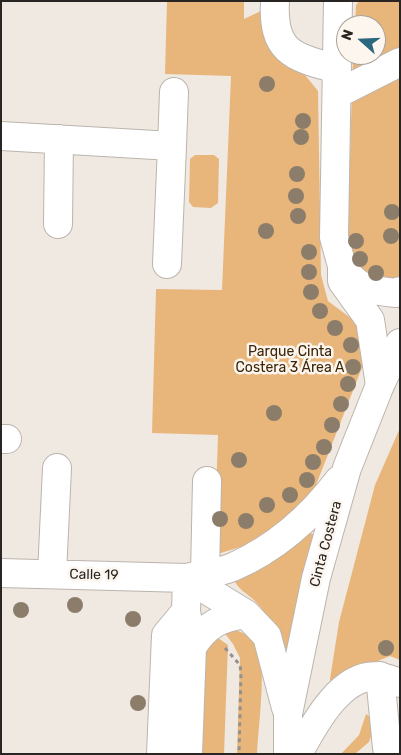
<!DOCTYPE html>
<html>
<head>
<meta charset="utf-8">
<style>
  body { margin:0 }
  #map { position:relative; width:401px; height:755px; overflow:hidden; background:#f0e9e1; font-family:Rubik,sans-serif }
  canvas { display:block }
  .frame { position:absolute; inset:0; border:2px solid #282523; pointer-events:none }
  .north { position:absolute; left:336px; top:15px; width:50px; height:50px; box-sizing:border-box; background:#fdf6ee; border:1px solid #a8a29d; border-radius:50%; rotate:290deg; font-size:14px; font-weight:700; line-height:20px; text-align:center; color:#282523 }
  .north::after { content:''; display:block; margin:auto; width:18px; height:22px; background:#2b677e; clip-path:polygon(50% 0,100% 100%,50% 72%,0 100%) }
</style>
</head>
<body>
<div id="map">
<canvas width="401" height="755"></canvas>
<div class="frame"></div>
<div class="north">N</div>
</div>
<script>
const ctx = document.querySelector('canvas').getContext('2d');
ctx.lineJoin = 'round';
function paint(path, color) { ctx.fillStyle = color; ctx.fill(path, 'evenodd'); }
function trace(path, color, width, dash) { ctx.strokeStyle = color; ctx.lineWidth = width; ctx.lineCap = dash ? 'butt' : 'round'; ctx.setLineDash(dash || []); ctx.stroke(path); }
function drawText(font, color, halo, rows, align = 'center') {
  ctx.font = font + ' Rubik,sans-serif'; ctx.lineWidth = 5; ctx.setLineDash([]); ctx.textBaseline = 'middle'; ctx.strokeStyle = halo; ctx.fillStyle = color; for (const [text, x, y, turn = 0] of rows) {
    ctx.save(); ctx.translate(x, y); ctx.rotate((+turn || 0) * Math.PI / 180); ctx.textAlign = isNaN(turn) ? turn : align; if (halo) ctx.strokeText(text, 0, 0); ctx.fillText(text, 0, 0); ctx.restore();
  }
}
paint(new Path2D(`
  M167,1H244V19L263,10L280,57L305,75L318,91L321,275L328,301L360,325L363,365L316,485L299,509L278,527L244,546L214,555L218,435L152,433L156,289L222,290L231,76L165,74Z
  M359,1H400V277C385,283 374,278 360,272L350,252L348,227L353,55H376V25H355L356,5Z
  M195,155H214L219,159L218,203L211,208L193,207L189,202L190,159Z
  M400,428V660L390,656L349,673L331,685L330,679L339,622L375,485Z
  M309,533L316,535L291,648H284C277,630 268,615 255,601C248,594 237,589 234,579L238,575L277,558Z
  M234,630C245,632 255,640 259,652C266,671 258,731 257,754H237L240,658L233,644L223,631Z
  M218,638L228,645L224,754H197L201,654L208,645Z
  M366,714L369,716L374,727L369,742L355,754H341L359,735Z`), '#e8b67b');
const minor = new Path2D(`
  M275,1C272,53 294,57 337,69
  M338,1L334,237L342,266V281L370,320L380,385
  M337,94L400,62
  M1,136L172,146L167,264
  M172,146L174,92
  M58,224L59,139
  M343,268C359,290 370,290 396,293L400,291
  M1,439H7
  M1,573L187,578L186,611L192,647L188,754
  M52,574L57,468
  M205,574L207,481
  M380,676L387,748
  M161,754L166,635L186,611`);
const major = new Path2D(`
  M187,578C202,574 219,573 233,567C276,548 311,517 339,480
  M187,578L246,614L267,636L286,708
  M192,647C207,624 220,618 246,614
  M288,754V714L316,578L347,468L380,385L400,343
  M298,754C313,726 342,670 381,677C387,678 394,681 400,683`);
trace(minor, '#bbb4ad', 30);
trace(major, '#bbb4ad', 30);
trace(new Path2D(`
  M225,648L240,665L241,673L239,754`), '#96908b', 3, [4, 4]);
trace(minor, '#fff', 28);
trace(major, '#fff', 28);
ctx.fillStyle = '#8c7d6a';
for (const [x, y] of [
  [267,84],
  [303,121],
  [301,137],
  [297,174],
  [296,196],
  [392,212],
  [298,216],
  [266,231],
  [391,236],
  [356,241],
  [309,252],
  [360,259],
  [309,272],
  [376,273],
  [311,292],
  [320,311],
  [335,328],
  [351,345],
  [353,367],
  [348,384],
  [341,404],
  [274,413],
  [332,425],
  [324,447],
  [239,460],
  [313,462],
  [307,480],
  [290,495],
  [267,505],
  [220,519],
  [246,521],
  [75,605],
  [21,610],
  [133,619],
  [386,648],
  [138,703]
]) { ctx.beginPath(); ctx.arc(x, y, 8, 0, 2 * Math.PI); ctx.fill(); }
drawText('14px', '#3b2508', '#fdf6ee', [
  ["Parque Cinta",290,352],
  ["Costera 3 Área A",290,368]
]);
drawText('14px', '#282523', '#fdf6ee', [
  ["Cinta Costera",326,544,-75],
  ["Calle 19",94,575,1]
]);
</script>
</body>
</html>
